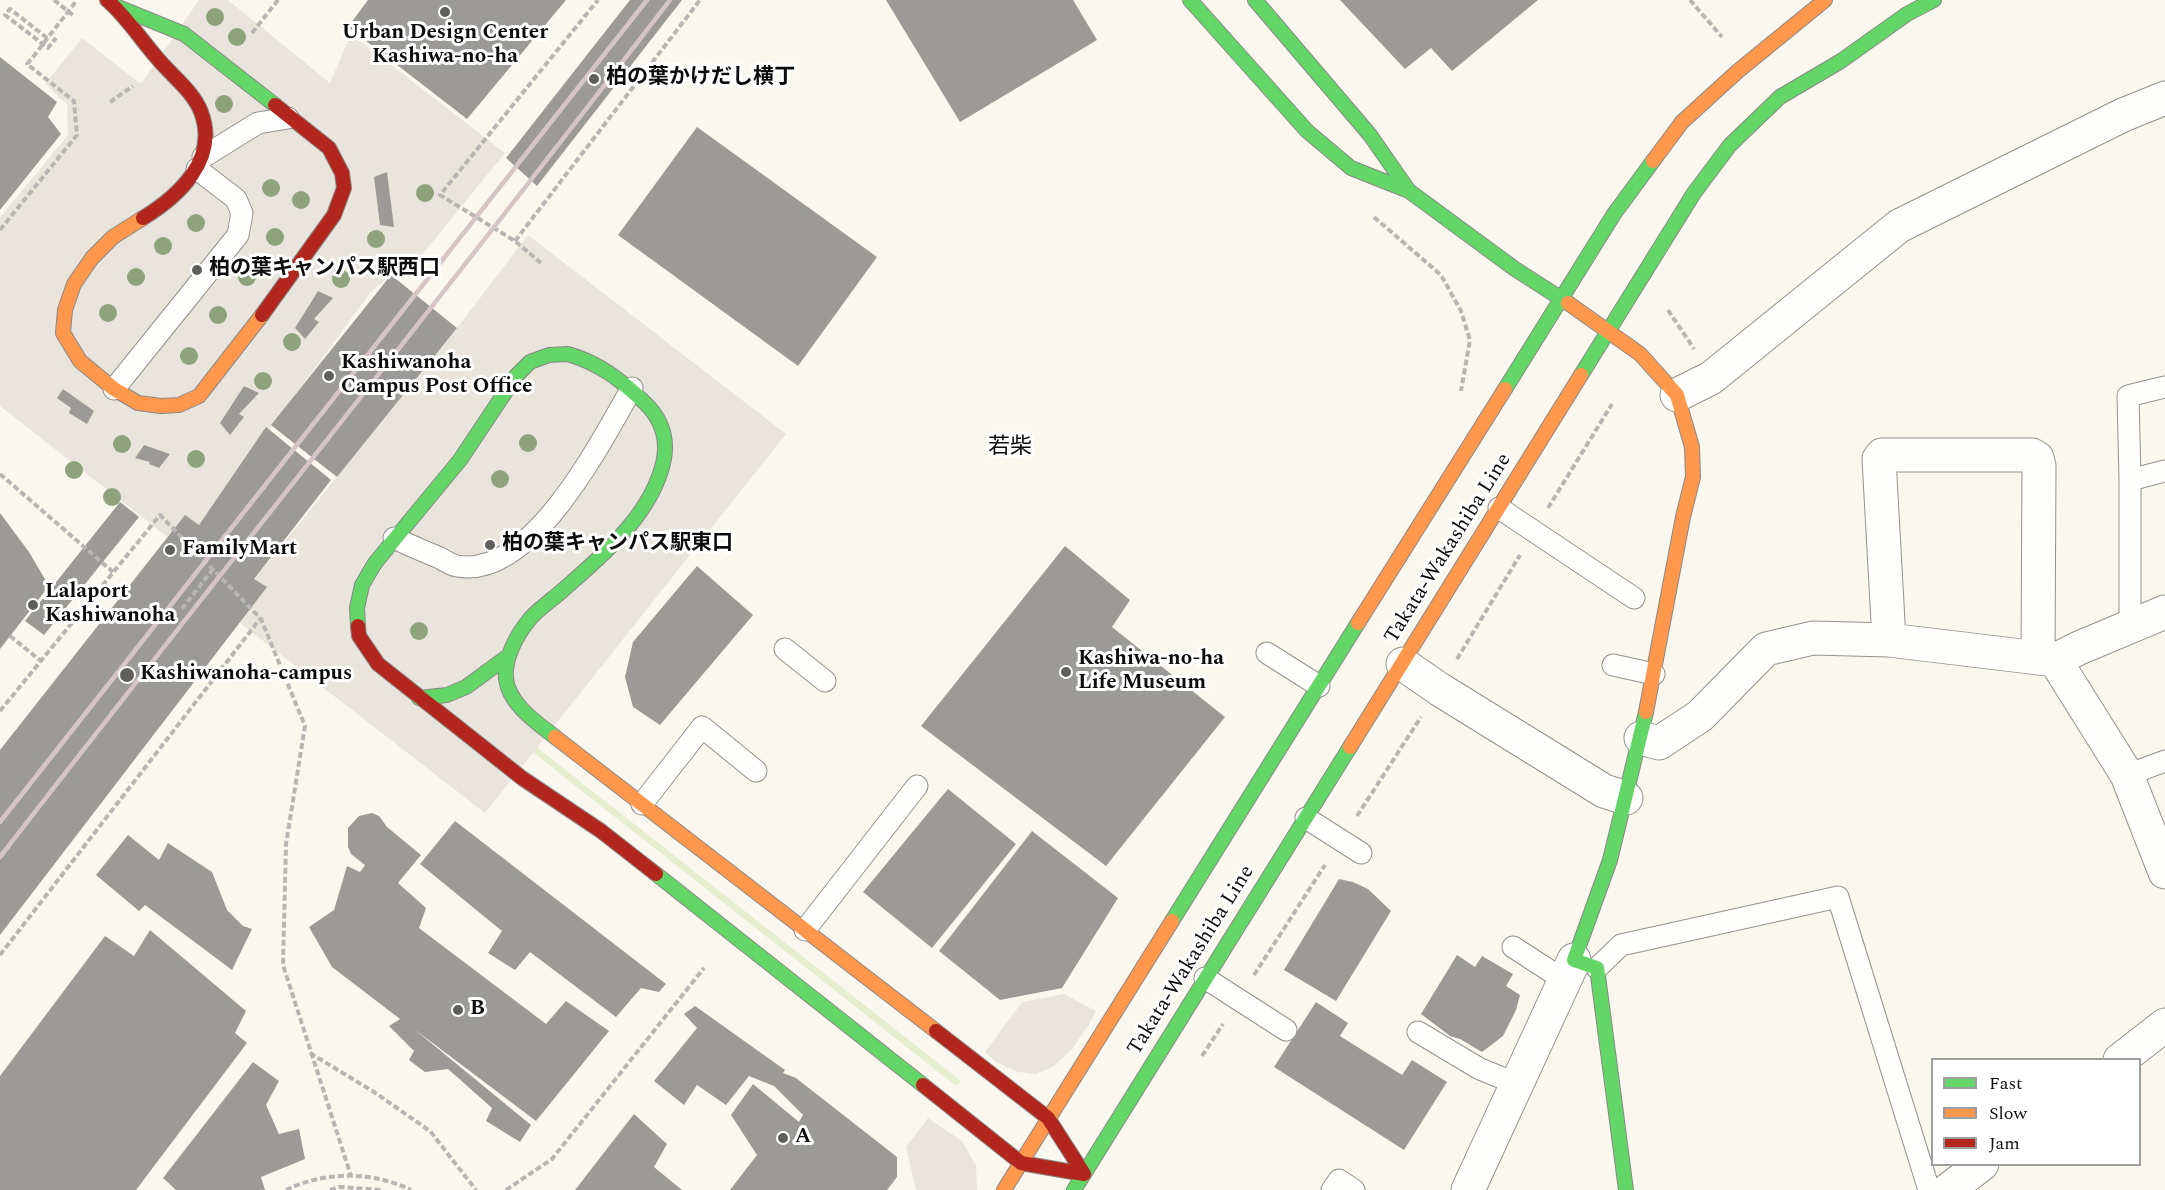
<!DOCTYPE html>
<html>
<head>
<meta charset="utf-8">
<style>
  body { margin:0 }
  #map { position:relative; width:2165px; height:1190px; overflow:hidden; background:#faf7ef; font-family:Spectral,serif }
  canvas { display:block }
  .legend { position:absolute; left:1931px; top:1058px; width:210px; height:108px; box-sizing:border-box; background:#fff; border:2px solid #9e9e9e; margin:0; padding:8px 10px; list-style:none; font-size:18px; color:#0c0c0c }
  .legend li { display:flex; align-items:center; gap:12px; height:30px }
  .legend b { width:30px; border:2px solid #9e9e9e }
</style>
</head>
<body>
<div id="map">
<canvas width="2165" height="1190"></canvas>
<ul class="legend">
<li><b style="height:8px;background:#63d668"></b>Fast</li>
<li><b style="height:8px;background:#ff974d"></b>Slow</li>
<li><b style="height:8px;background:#b3261e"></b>Jam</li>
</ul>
</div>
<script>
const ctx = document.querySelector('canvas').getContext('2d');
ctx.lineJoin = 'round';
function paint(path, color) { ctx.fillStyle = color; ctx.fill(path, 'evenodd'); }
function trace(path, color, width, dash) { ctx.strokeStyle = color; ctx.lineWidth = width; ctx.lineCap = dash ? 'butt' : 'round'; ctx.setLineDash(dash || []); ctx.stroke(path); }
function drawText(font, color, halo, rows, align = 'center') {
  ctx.font = font + ' Spectral,"Noto Sans JP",serif'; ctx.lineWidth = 6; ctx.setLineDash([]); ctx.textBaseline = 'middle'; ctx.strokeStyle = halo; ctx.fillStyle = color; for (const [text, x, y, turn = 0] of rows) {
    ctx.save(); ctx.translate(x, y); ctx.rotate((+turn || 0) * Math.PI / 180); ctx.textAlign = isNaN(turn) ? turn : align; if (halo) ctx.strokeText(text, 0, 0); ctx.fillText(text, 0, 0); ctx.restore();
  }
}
paint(new Path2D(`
  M473,705L507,724L961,1081L956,1086Z`), '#e6eed0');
paint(new Path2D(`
  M199,0H228L330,83L351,34L505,153L403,278L393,273L371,292L199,525L174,542L0,406V217L68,135L67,104L45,84L82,38L141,84Z
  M528,235L786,434L485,813L227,613L457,328Z
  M1064,994L1096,1011L1088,1026L1072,1049L1054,1066L1036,1074L1018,1072L996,1062L985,1052L1022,1002Z
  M928,1118L962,1141L976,1166L977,1190H916L906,1147Z`), '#eae5dc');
paint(new Path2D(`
  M368,0H566L467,119L348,27Z
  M630,0H682L537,186L506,158Z
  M886,0H1073L1097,40L960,122Z
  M1340,0H1538L1452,71L1431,48L1405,69Z
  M0,57L57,102L48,117L61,134L0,210Z
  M697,127L877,257L798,366L618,235Z
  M387,172L394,227L380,225L374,177Z
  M391,275L457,328L337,477L271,425Z
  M318,291L333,298L314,319L319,322L305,339L295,328Z
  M244,386L259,393L239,414L244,417L230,435L220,423Z
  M63,389L94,411L87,424L69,413L71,408L57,398Z
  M266,427L331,480L254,579L267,587L0,935V750L185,515L199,525Z
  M144,445L170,454L159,468L149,464L150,462L135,458Z
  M120,502L139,517L44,635L25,621Z
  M0,513L29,552L49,586L0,649Z
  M1065,546L1130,600L1112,627L1225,717L1106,866L921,726Z
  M697,566L753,615L660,725L633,707L625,677L633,642Z
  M948,789L1016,844L932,948L863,892Z
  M372,813L379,816L387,827L421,855L398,883L426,908L419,928L546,1024L566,1001L609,1031L536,1121L414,1029L531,1125L520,1142L486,1121L492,1108L448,1069L425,1072L409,1060L414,1051L389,1026L400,1019L332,967L309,927L334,910L347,866L360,872L365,865L351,854L348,847V828L359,816Z
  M455,821L666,984L659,992L641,988L616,1017L530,952L515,970L488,953L502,931L420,864Z
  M1032,831L1118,898L1062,988L1000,1000L939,951Z
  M128,835L159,860L168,843L212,872L227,910L243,926L252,929L232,970L145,905L139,911L96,875Z
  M1339,879L1353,882L1368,889L1391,911L1336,1001L1284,970Z
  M150,930L246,1011L235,1033L247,1043L136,1190H0V1076L105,936L134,956Z
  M1457,955L1475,967L1482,956L1513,974L1506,986L1520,995L1516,1010L1503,1036L1482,1052L1460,1039L1450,1036L1421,1014Z
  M1316,1002L1348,1023L1340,1036L1402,1075L1412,1060L1447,1082L1404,1150L1274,1067Z
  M695,1006L785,1070L783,1073L796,1078L897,1157V1177L887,1190H730L757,1155L731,1115L753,1084L799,1122L803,1115L774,1086L749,1076L726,1105L697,1085L684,1105L654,1081L697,1028L684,1014Z
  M253,1062L279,1081L266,1105L279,1134L299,1129L305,1159L261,1177L265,1190H176L163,1178Z
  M634,1114L667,1144L654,1167L682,1190H575Z`), '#9c9a96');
const lane = new Path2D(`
  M203,157L258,123L288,118
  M114,389L238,235L242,213L236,199L197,169
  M2130,480L2128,396L2165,387
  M1499,508L1634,598
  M394,538C409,545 425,552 440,558C445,561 451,565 457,566C532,580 601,441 632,388
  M2135,624L2130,613V480L2165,471
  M785,649L825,681
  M1267,653L1319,686
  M1613,665L1654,674
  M2127,775L2165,761
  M642,804L702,727L756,771
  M1306,818L1361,853
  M805,930L917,786
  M1513,947L1564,980
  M1597,968L1621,945L1838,897L1929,1190
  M1205,978L1286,1030
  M1418,1032L1480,1069L1517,1084
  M1332,1190L1339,1180L1354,1190`);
const street = new Path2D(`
  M1677,395L1711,378L1899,226L2123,115L2165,98
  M1889,640L1879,459L1882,455H2032L2037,458L2039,466L2038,657
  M2055,660L2127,775L2165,872
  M1403,664L1439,689L1604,791L1626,798
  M1641,738L1659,743L1700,716L1766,649L1813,638L1889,640L2055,660L2079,648L2165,612
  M2120,1060L2165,1025
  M1468,1190L1574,960
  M1948,1190L1982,1164`);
const fast = new Path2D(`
  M1190,0L1307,131L1351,168L1409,191L1515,269L1568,303
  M1255,0L1370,135L1409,191
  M113,5L184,34L275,105
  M1581,375L1694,193L1730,145L1780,97L1841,61L1907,14L1934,0
  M1505,389L1614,214L1653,161
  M358,626L357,608L362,585L375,563L460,460L516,376L530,362L549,355L568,354
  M419,698L447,695L466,687L507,657
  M555,737C536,722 509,704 506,679C504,659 516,636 529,620C538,609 552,600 563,590C603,555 653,514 664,459C668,436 661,418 644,402C621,380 599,363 568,354
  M656,874L923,1085
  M1172,921L1358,623
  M1074,1190L1350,747
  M1626,1190L1597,968L1574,960L1610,860L1646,712`);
const slow = new Path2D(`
  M1653,161L1682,122L1738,71L1825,0
  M143,218L113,237L92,258L74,284L65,310L63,333L80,361L114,389L138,403L161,406L179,405L199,396L262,315
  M1568,303L1640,354L1677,395L1692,447L1693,477L1683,517L1646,712
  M1358,623L1505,389
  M555,737L936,1031
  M1350,747L1581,375
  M1004,1190L1172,921`);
const jam = new Path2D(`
  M107,0C126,16 141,40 158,59C172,76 193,91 201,112C219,159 179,196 143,218
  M262,315L334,215L344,188L342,173L329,148L275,105
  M358,626L359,636L378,664L522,778L601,831L656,874
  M923,1085L1021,1163L1084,1174L1048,1118L936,1031`);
trace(lane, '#93928e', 23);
trace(street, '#93928e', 35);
trace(fast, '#8a8885', 16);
trace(slow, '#8a8885', 16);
trace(jam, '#8a8885', 16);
trace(new Path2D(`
  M54,0L74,16
  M1690,0L1722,37
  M252,33L278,0
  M47,38L10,9L5,15L48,48L56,38
  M110,102L133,86
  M1374,217L1441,275L1461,311L1470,340L1461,391
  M0,230L77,135L74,101L27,64L33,57
  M515,241L700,0
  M541,263L515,241L440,195L598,0
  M1668,310L1694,349
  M0,474L113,572
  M1548,508L1612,404
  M182,609L213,569
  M10,636L41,661
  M1457,659L1520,555
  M0,711L160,515L261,619L305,726L286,844L283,965L351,1176
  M1357,816L1421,717
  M0,955L260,619
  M1254,975L1325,865
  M310,1053L374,1092L430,1131L476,1190
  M1202,1056L1223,1024
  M286,1190C325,1171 372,1171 411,1190
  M330,1190L340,1187L381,1190
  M506,1190L552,1159L704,968`), '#b7b6b5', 4, [6, 3]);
trace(lane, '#fefefd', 21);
trace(street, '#fefefd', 33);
trace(fast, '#63d668', 14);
trace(slow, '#ff974d', 14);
trace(jam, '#b3261e', 14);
trace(new Path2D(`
  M0,822L647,0
  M0,857C222,570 450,288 670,0`), '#d5c5c7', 4.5);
trace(new Path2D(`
  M33,57L77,0`), '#b7b6b5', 4, [6, 3]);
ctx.fillStyle = '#8ea37d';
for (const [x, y] of [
  [215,17],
  [237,37],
  [224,104],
  [271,188],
  [425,193],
  [301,200],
  [196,223],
  [275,237],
  [376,239],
  [163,246],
  [136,277],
  [247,277],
  [341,279],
  [108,313],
  [218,315],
  [292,342],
  [189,356],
  [263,381],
  [528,443],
  [122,444],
  [196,459],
  [74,470],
  [500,479],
  [112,497],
  [419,631]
]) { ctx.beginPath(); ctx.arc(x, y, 9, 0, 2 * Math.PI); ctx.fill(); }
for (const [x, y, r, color] of [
  [445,12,6,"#5f5e5b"],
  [594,79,6,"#5f5e5b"],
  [197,270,6,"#5f5e5b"],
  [329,376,6,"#5f5e5b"],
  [490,545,6,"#5f5e5b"],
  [170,550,6,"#5f5e5b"],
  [33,605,6,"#5f5e5b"],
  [1066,672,6,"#5f5e5b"],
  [127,675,8,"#5f5e5b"],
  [458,1010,6,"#5f5e5b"],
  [783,1138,6,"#5f5e5b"]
]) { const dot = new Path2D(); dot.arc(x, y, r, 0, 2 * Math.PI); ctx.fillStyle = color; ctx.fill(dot); trace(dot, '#fff', 2); }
drawText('bold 21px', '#0c0c0c', '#fff', [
  ["Urban Design Center",445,34,"center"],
  ["Kashiwa-no-ha",445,58,"center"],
  ["柏の葉かけだし横丁",606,79],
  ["柏の葉キャンパス駅西口",209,270],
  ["Kashiwanoha",341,364],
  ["Campus Post Office",341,388],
  ["柏の葉キャンパス駅東口",502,545],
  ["FamilyMart",182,550],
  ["Lalaport",45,593],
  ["Kashiwanoha",45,617],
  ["Kashiwa-no-ha",1078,660],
  ["Life Museum",1078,684],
  ["Kashiwanoha-campus",140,675],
  ["B",470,1010],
  ["A",795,1138]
], 'left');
drawText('21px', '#0c0c0c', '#fff', [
  ["Takata-Wakashiba Line",1449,549,-58],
  ["Takata-Wakashiba Line",1192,961,-58]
]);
drawText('22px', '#0c0c0c', '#fff', [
  ["若柴",1010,449]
]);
</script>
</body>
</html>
